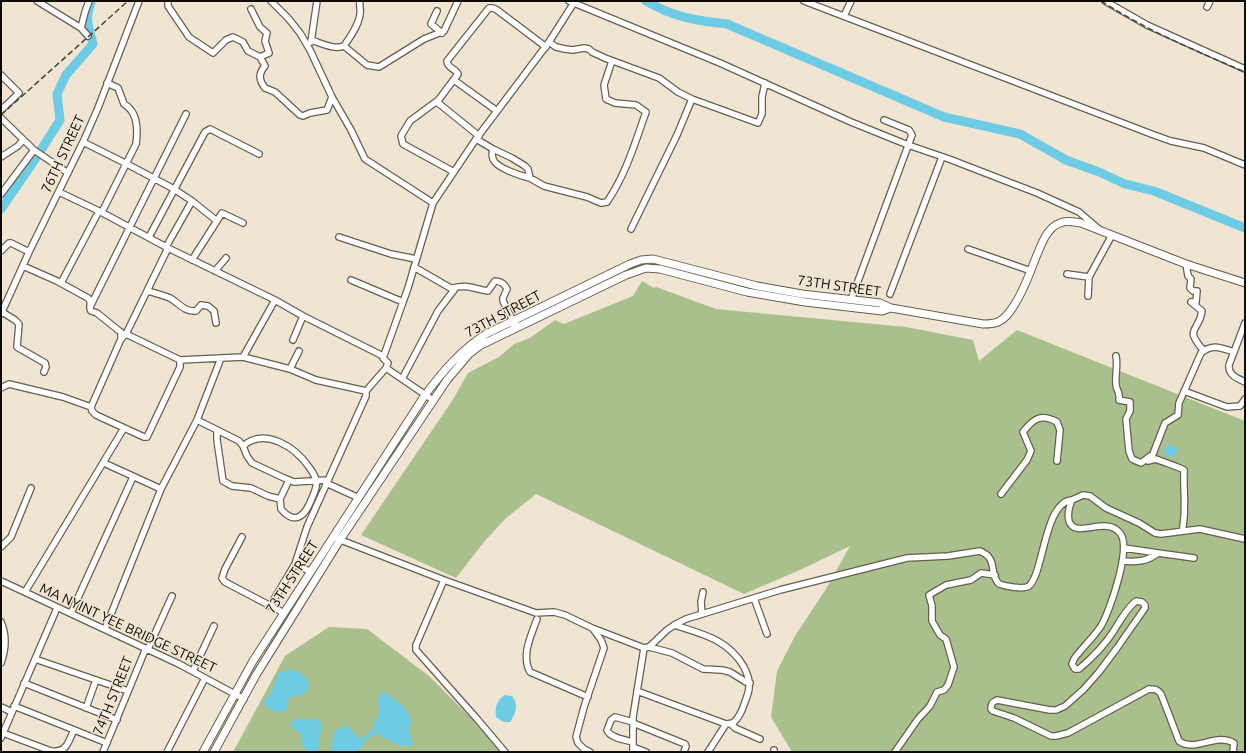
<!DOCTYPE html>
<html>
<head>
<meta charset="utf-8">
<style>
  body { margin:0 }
  #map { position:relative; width:1246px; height:753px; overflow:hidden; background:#efe5d2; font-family:Ubuntu,sans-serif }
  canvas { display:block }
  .frame { position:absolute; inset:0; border:2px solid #0f0c06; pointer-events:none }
</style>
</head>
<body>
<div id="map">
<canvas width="1246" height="753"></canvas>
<div class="frame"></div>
</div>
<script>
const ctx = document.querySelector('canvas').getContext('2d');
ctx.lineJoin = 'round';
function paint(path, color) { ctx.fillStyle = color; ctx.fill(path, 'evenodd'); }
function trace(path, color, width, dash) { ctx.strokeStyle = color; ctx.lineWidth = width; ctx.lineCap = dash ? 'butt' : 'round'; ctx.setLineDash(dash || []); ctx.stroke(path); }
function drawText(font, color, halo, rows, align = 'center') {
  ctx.font = font + ' Ubuntu,sans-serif'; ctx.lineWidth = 3; ctx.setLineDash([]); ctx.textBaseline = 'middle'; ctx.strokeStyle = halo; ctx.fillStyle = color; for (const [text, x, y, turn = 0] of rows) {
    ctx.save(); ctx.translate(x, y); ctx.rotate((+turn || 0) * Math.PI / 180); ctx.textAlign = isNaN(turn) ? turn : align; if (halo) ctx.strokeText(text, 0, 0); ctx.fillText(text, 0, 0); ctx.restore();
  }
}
paint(new Path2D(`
  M642,281L654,288L656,287L716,309L906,327L973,340L979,361L1017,330L1245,421V752H792L771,717L777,671L795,636L826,589L850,546L802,569L744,594L536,494L505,519L484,542L456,578L361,535L452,401L468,373L499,357L514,344L530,338L555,320L564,324L633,296Z
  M329,627L367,629L429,676L491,738L502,752H233L285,656Z`), '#a9c08c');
paint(new Path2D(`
  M1167,444L1178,448L1174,458L1163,454Z
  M290,669L307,677V682L310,687L302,695L290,697L287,705V710C276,716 272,711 263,703L272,691L275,680L279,673Z
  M385,692L404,707L411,719L409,731L413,746H400L376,733L365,741L358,752H330L334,732L346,725L360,739L373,730L374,724L379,715L378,696Z
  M504,695L512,696C519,705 516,713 510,722H504L496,717C495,706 496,703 504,695Z
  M295,719H315L322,723L318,752H308L302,744L300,733L289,725Z`), '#6dcbe4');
trace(new Path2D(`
  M646,1C672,17 698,21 727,24L944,117L1020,134L1066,160L1099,172L1125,184L1154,191L1245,228
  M1,209L34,161L60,120L57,94L66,75L93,44C89,28 84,19 91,2`), '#6dcbe4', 9);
const minor = new Path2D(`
  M37,1L81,28L88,36
  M168,1V6L189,37L213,53L226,40L233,37L243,42L248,51L260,57L265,66C258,74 259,80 265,88L275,92L300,115L303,116L310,113L327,110L332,97
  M271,1L288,18L300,33L310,50L332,97L351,130L365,159L433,203
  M569,1L720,63L851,122L908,145L949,159L1037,193L1079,212L1100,230
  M804,1L1154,135L1171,141L1204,148L1245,165
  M1105,1L1147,25L1245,69
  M1207,7L1210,1
  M251,9L260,27L267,33L265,41L269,53L260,57
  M437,11L431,24L442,33
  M844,16L851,1
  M81,28L85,12L89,1
  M311,40C321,43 334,50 344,46C350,37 359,25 360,14C361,9 359,6 360,1
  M311,42L317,1
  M549,42L556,47L565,49L573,50L584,48L589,49L592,52L605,58L659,78L678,92L692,99L758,123L762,114V97L765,83
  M344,46L367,65L379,67L424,39L444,31L458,1
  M1,75L19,93L1,110
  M454,80L497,111
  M437,101L410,121L401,136L403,144L454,172
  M1,118L34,150L68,173
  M479,136L437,102L458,74C456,69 447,68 447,61L489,8H493L497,10L546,47
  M476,139L493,149L512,158L525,166L528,169L530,178L544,186L587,197L601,203L607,202C626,174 635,143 646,112L636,105L615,103L606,99L604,85L612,61
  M83,142L127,164L174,189L192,201L217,221
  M493,149C492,152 492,156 493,159C496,168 521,176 530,178
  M1,157L18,146L23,140
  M59,192L99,211L168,248L275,300L303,316L383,356
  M1,194L34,150
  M102,212L136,144C138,130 138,112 124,104L118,88L107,83
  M631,229L677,135L692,99
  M149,237L205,132L210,129L259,154
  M339,237L391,254L416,259
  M166,247L192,201
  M968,249L1031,271
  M1,251L9,243H11L29,252
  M192,260L222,213L243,223
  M1186,264L1188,276L1191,279L1190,288L1193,291H1197L1196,302H1192
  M23,266L57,281L88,298C93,302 88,307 91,311L97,313L118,330L121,332V339
  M215,271L226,258
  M1067,274L1089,277
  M351,280L403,302
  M61,283L99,211
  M453,288C467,284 474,289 488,291L495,281C500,281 505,284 507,289L503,298V301L513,321
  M148,291C155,293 163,295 170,298C179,303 184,312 196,311L201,305L208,306L214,311L216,323
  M890,294L942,157
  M1088,296L1089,277L1112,235
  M851,300L912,135L909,130L884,120
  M1191,302L1202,311C1199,333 1183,327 1204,351
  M90,307L186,114
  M2,312L15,320L19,324L17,347L45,363L46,367L44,372
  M1,314L29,252L83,142L98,108L139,1
  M1245,323L1229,365C1228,375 1237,378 1245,382
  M126,334L180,360L243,357L290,369L316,380L366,391L386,368
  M293,340L303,316
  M1116,356C1118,366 1115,374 1116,385C1117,392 1120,391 1119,400L1130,402V411L1126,419L1129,451L1132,459L1141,463L1153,454L1165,423L1178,415L1179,403L1201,353C1212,343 1222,348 1234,352
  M243,357L275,300
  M290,369L299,351
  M402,379L438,311L454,290L414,267
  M1,388L9,384L63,397L91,407L121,339L126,334L168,248
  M1184,391L1227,407L1240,406L1245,399
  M433,400L386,368L388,363L383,358L408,288L433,203L476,139L549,42L575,1
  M91,407L92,411L96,415L144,437H147L180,367V360
  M197,420L239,441L243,446L247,456L252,463L284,478L294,482L327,480
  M217,431V440L223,481L232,486L251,488L268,496L280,499L281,509C296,527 306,514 312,498C314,493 318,485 316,480C315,475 311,470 309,467C295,447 265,427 243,446
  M1148,461L1156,459C1165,463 1175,465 1184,470C1183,490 1187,512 1182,531
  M104,463L161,489
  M326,483L359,498
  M1001,494L1027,460L1031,451L1023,432C1033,419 1041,413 1057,422L1060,430L1057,461
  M280,499L289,480
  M242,537L225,569L222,578L225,582L284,613
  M338,539L444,580L536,613L554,612L565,615L592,628L644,648L649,647L672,653L703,669L722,670L730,672L746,682L750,683
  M1,547L11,537L31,488
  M1124,548L1158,553
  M1122,561C1135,562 1147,562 1158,553L1194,558
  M295,564L311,572
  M444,580L416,645V650L478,720L505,752
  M1,581L179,664L244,699
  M25,592L124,428
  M754,598L767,634
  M270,606L295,564L307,527L366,396V391
  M71,613L133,477
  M702,614L701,602L703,592
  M537,619C531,636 521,655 530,672L588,697
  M1,622C7,636 6,649 1,663
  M105,629L161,489L197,420L221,358
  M649,647L667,630L676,624L686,619L780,590L907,558L948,556L980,551C999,559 988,573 999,584C1005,586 1023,590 1029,586C1044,573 1044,502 1072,500
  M148,649L172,596
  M35,659L128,691
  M193,671L214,626
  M24,683L117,720
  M637,691L726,724L733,723C740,717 743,708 746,699C751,687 750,679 744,667C728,639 702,634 674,625
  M14,706L107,743
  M1,707L12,712
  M86,708L96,680
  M633,722L615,717L611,720L607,730C610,738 625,740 633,742
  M633,723L685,744L686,746L684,752
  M731,724L735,728L760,739
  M3,733L51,751C67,753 68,742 74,730
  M1,738L57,608
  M633,747L646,752
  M774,750V752
  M103,752L146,648
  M167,752L205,678
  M590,752L584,749L578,743L576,737L584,707L604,648L601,640L593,629
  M633,752V717L644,648
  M708,752L726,724
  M895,752L918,719L930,706L937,692L944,690L948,685L954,667L946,639L940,635L932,621V606L929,595L946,585L971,580L981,573L995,575
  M1233,752L1234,743C1216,732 1195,753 1179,741L1161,694C1157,689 1155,689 1149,689L1068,733L1056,736H1051L1014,718L993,711L991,709C991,704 992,702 997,700L1050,710H1056L1065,706L1084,689L1099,672L1117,648L1145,608V605L1142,602L1136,601C1126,609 1120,621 1113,632C1104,646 1092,658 1079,669H1075L1072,664L1074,659C1082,648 1093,638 1101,626C1110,611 1132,547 1120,533C1106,515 1075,540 1069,521C1067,513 1069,507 1072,500L1083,495L1090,496L1106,508L1139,523L1155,533L1161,534L1200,529L1245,539`);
const major = new Path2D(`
  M203,752L253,661L425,395C444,370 460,351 486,334L630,264L641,260L653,259L757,286L802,294L880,303L891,308L983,324C988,324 993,324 998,322C1005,319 1009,313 1013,307C1028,285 1033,260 1045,237C1048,232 1054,225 1060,223C1066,220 1074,222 1081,223L1186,264L1245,283
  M214,752L256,675L340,540L447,380L469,354L481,345L626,275L646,268L660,269L747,292L805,302L882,311L891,308`);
const highway = new Path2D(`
  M513,321L516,327`);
trace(minor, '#665e4e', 8);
trace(major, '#665e4e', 9);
trace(highway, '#665e4e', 10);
trace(minor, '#fff', 5.5);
trace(major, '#fff', 7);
trace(highway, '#fff', 8);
trace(new Path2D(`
  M1101,1C1146,30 1196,51 1245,72
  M1,115L128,1`), '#49443b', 1.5, [6, 3]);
drawText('14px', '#0f0c06', '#efe5d2', [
  ["76TH STREET",63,154,-65],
  ["73TH STREET",839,286,8],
  ["73TH STREET",503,314,-28],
  ["73TH STREET",292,577,-57],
  ["MA NYINT YEE BRIDGE STREET",128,628,25],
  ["74TH STREET",113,696,-68]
]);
</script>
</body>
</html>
